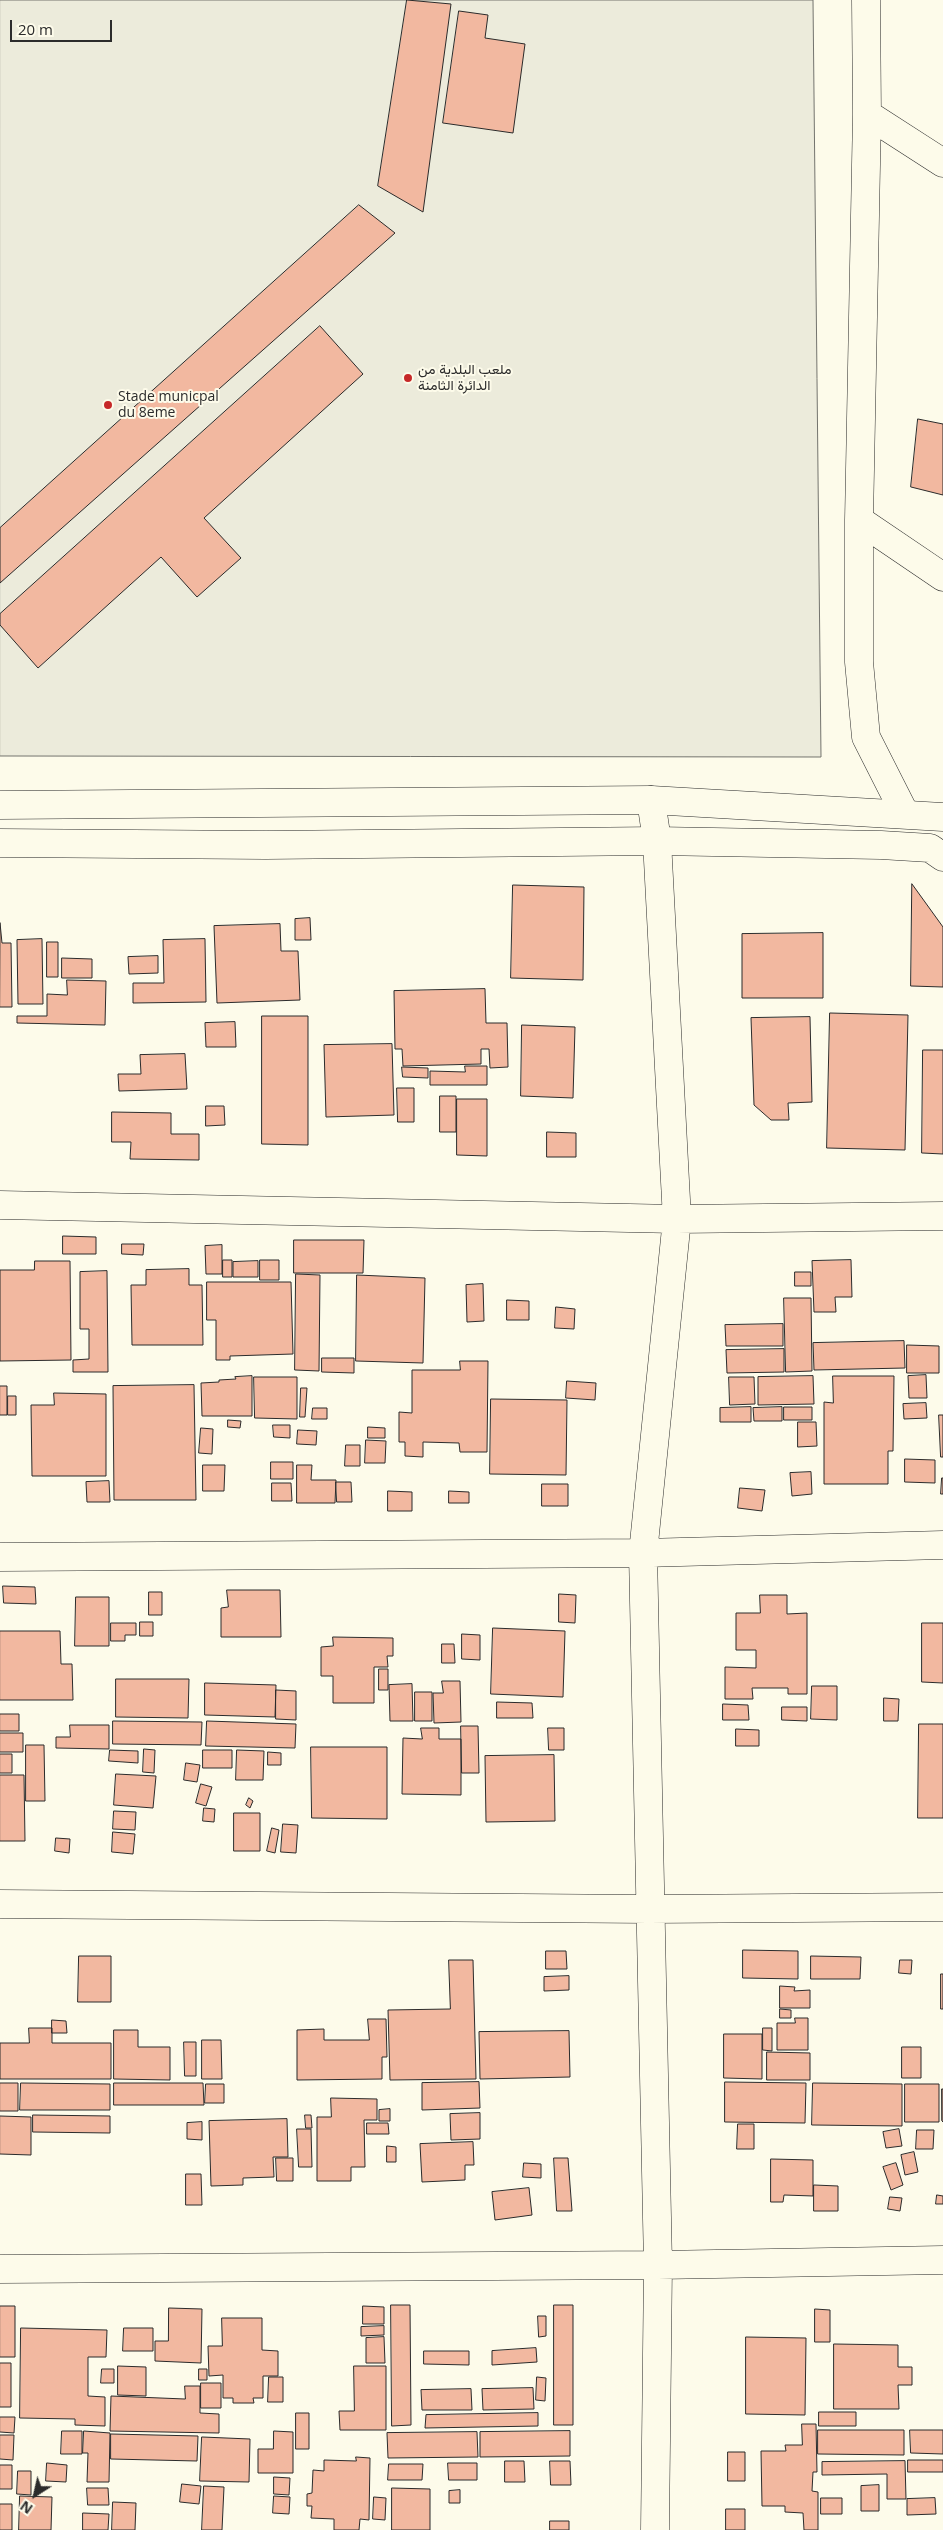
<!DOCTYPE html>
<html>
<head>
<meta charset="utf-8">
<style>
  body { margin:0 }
  #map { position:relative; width:943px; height:2530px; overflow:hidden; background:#fdfbea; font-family:"Open Sans",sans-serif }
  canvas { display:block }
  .north { position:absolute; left:10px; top:2470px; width:50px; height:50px; -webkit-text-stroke:4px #fdfbea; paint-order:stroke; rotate:215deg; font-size:14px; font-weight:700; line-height:20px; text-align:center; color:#2b2b2b }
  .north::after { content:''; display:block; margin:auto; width:18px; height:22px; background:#2b2b2b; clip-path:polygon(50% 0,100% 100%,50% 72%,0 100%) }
  .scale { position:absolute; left:10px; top:20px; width:102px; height:22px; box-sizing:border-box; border:2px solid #2b2b2b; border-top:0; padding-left:6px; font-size:15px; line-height:18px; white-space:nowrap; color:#2b2b2b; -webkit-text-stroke:4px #fdfbea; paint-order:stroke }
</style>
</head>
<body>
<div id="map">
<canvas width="943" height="2530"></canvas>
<div class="north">N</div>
<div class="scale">20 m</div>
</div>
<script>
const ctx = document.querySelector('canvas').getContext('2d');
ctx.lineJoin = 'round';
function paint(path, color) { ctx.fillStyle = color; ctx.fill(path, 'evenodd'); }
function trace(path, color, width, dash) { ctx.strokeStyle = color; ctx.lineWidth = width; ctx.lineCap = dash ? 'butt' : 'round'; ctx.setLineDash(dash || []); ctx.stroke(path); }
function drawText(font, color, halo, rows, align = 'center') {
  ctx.font = font + ' "Open Sans",Vazirmatn,sans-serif'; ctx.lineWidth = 4; ctx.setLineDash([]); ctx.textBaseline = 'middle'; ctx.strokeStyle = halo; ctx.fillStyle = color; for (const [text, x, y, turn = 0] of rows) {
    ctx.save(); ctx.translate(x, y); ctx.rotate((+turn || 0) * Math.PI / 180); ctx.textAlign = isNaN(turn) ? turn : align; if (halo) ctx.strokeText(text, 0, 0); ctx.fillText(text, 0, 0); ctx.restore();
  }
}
const green = new Path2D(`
  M0,0H813L821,757L0,756Z`);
paint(green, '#ecebdb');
trace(green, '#74746e', 1);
const building = new Path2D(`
  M407,0L451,4L423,212L378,186Z
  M459,11L488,15L485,38L525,44L513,133L443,123Z
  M359,205L395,233L0,583V528Z
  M320,326L363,374L204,518L241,558L197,597L161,557L38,668L0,625V614Z
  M918,419L943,424V495L911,487Z
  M912,884L943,927V987L911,986Z
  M513,885L584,887L583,980L511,978Z
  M310,918L311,940H295V919Z
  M0,923L2,943H11L12,1007H0Z
  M280,924L281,951H298L300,1000L217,1003L214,926Z
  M823,933V998H742V934Z
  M42,939L43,1004H18L17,940Z
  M205,939L206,1002L133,1003V983H164L163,940Z
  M47,942H58V977H47Z
  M158,956V973L129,974L128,957Z
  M62,958L92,959V978H62Z
  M67,980L106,981L105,1025L17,1023V1016H47V994L67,995Z
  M485,989L486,1023H507L508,1067L490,1068L489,1049H481V1064L403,1066L402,1049H395L394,991Z
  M830,1013L908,1015L905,1150L827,1148Z
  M262,1016H308V1145L262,1144Z
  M810,1017L812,1102L788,1103L789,1120H771L754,1105L751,1018Z
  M235,1022L236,1047H206L205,1023Z
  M522,1025L575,1027L573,1098L521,1096Z
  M392,1044L394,1115L326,1117L324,1045Z
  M923,1050H943V1154L922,1153Z
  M185,1054L187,1089L119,1091L118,1074H141L140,1055Z
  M465,1066H487V1085H430V1071L465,1072Z
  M402,1067L428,1068V1078L403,1077Z
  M397,1088H414V1122H398Z
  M440,1096H456V1132H440Z
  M457,1099H487V1156L457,1155Z
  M206,1106H224L225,1125L206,1126Z
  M112,1112L171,1113V1134H199V1160L130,1159L131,1142H112Z
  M547,1132L576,1133V1157H547Z
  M63,1236L96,1237V1254H63Z
  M294,1240H364L363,1273H294Z
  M122,1244H144L143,1255L122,1254Z
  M222,1245V1274H206L205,1246Z
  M223,1260H232V1277H223Z
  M260,1260H279V1280H260Z
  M851,1260L852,1297H835L836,1312H814L812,1261Z
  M35,1261H70L71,1360L0,1361V1270H34Z
  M258,1261V1277H233V1262Z
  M189,1269V1285H202L203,1345H132L131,1285H146V1270Z
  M107,1271L108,1372H73V1360L89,1359V1329H80V1272Z
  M795,1272H811V1286H795Z
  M296,1274L320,1275L319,1371L295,1370Z
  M357,1275L425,1278L423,1363L356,1361Z
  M207,1282H291L293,1354L230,1356V1360H216V1320H207Z
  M483,1284L484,1321L467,1322L466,1285Z
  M784,1298H811L812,1371L786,1372Z
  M507,1300L529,1301V1320H507Z
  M556,1307L575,1309L574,1329L555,1328Z
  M783,1324V1346H726L725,1325Z
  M904,1341L905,1368L814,1370L813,1343Z
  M907,1345L939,1346V1373H907Z
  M784,1349V1372L727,1373L726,1350Z
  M322,1358H354V1373L322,1372Z
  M460,1361H488L487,1452H460L459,1443L423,1442V1457L405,1456V1442H399V1412L412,1413V1370H460Z
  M926,1375L927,1398H909L908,1376Z
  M252,1376V1416H202L201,1383L219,1382V1380L236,1379L235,1377Z
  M813,1376L814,1404L758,1405V1377Z
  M833,1376H894L893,1451H888V1484H824V1402L833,1403Z
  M254,1377H297V1419L255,1418Z
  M729,1377H754L755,1404L730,1405Z
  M567,1381L596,1383L595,1400L566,1398Z
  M194,1385L196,1500H114L113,1386Z
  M0,1386H7V1415H0Z
  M301,1388H307L305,1417H300Z
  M54,1393L106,1394V1476H32L31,1405H54Z
  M8,1396H16V1415H8Z
  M491,1399L567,1400L566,1475L490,1474Z
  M926,1403L927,1418L904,1419L903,1404Z
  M751,1407V1422H720V1408Z
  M782,1407V1421H754L753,1408Z
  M784,1407H812V1420H784Z
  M313,1408H327V1419H312Z
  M939,1415H943V1457H941Z
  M228,1420L241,1421L240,1428L228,1427Z
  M798,1422H816L817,1446L798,1447Z
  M273,1425H290V1438L274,1437Z
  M368,1427L385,1428V1438H368Z
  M201,1428L213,1429L212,1454L199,1453Z
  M298,1430L317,1431L316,1445L297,1444Z
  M366,1440L386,1441L385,1463H365Z
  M346,1445H360V1466H345Z
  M905,1459L935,1460V1483L905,1482Z
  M271,1462H293V1479H271Z
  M203,1465H225L224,1491H203Z
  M297,1465H312L311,1480H336L335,1503H297Z
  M811,1472L812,1494L792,1496L790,1473Z
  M942,1478H943V1494H941Z
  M109,1481L110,1502H87L86,1482Z
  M336,1482H351L352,1502H337Z
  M272,1483H291L292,1501H272Z
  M542,1484H568V1506H542Z
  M740,1488L765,1490L762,1511L738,1508Z
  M388,1491L412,1492V1511H388Z
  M449,1491L469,1492V1503H449Z
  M3,1586L35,1587L36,1604L4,1603Z
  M227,1590H280L281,1637H221V1608L228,1607Z
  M149,1592H162V1615H149Z
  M559,1594L576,1595L575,1623L559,1622Z
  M760,1595H787V1614L807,1613V1694H788V1688H752L753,1699H725V1667L756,1668V1650H736V1613H760Z
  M76,1597H109V1646H75Z
  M140,1622H153V1636H140Z
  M111,1623H136V1635H125V1641H111Z
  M922,1623H943V1683L922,1682Z
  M493,1628L565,1631L563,1697L491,1694Z
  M0,1631H60L61,1664H72L73,1700H0Z
  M462,1634L480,1635V1660L462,1659Z
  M333,1637L393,1638V1656H387L388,1667H374V1703H333V1676H321V1647L333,1646Z
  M442,1644H454L455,1663H442Z
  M379,1669H388V1690H379Z
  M116,1679H189L188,1718L116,1717Z
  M442,1681H460L461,1722L434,1723L433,1693H443Z
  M205,1683L276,1685L275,1717L205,1715Z
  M412,1684L413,1721H390L389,1685Z
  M812,1686H837V1720L811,1719Z
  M276,1690L296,1691V1720L276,1719Z
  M415,1692H432V1721H415Z
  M884,1698L899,1699L898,1721H884Z
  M497,1702L532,1703L533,1718H497Z
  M723,1704L748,1705L749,1720H723Z
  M782,1707H807V1721L782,1720Z
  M0,1714H19V1731H0Z
  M113,1721L202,1722L201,1745L113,1744Z
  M207,1721L296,1724L295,1748L206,1746Z
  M919,1724H943V1818H918Z
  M70,1725H109V1749L56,1748V1737H70Z
  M461,1726H478L479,1773H462Z
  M421,1728H439V1739H461V1795L402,1794L403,1738L422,1739Z
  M548,1728H564V1750H549Z
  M736,1729L759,1730V1746H736Z
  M0,1733H23V1752H0Z
  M26,1745H44L45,1801H26Z
  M311,1747H387V1819L312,1818Z
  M144,1749L155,1750L154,1773L143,1772Z
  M110,1750L138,1751V1763L109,1761Z
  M203,1750H232V1768H203Z
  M237,1750L264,1751L263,1780H236Z
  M268,1752L281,1753V1765H268Z
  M0,1754H12V1773H0Z
  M554,1755L555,1821L486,1822L485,1756Z
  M186,1763L200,1765L197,1782L184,1780Z
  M116,1774L156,1776L153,1808L114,1805Z
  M0,1775H24L25,1841H0Z
  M201,1784L212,1787L206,1806L196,1803Z
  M249,1798L253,1801L250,1808L246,1805Z
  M204,1808L215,1809L214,1822L203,1821Z
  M114,1811L136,1812L135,1830L113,1829Z
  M234,1813H260V1851H234Z
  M283,1824L298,1825L296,1853L281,1852Z
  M272,1828L279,1830L275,1853L267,1851Z
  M113,1832L135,1834L133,1854L112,1852Z
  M56,1838L70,1839L69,1853L55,1851Z
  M743,1950L798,1951V1979L743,1978Z
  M546,1951H566L567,1969H546Z
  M79,1956H111V2002H78Z
  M811,1956L861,1957L860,1979H811Z
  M449,1960H473L476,2079L390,2080L388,2010L450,2009Z
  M900,1960H912L911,1974L899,1973Z
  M941,1974H943V2009H941Z
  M569,1976V1990L544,1991V1977Z
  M780,1986L795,1987L794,1991L810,1990V2008H780Z
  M780,2009L791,2010V2018H780Z
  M795,2018H808V2050H777V2023H795Z
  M368,2019H386L387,2057H382V2079L297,2080V2030L324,2029V2040H369Z
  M52,2020L66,2021L67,2033H52Z
  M29,2028H52V2043H111V2079H0V2043H29Z
  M763,2028H772V2051L763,2050Z
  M114,2030H138V2047H170V2080L114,2079Z
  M569,2031L570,2077L480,2079L479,2032Z
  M724,2034H762V2079L724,2078Z
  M202,2040H221L222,2079H202Z
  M184,2042H196V2076H185Z
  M902,2047H921V2078H902Z
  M767,2052L810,2053V2080H767Z
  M479,2082L480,2108L422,2110V2083Z
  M725,2082L806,2083L805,2123L725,2122Z
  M0,2083H18V2111H0Z
  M21,2083L110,2084V2110H20Z
  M114,2083H203L204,2105H114Z
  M813,2083L902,2084V2126L812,2125Z
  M206,2084H224V2103H205Z
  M905,2084H939V2122H905Z
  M942,2089H943V2122L942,2121Z
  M331,2098L377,2099V2120H364L365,2167H351V2181H317V2117H331Z
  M390,2109V2121H379V2110Z
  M480,2113V2139L451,2140L450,2114Z
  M33,2115L110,2116V2133L33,2132Z
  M305,2115H311L312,2128H306Z
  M0,2116L31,2117V2155L0,2154Z
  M287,2119L288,2157H273L274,2177L243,2178V2185L211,2186L209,2121Z
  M202,2122V2140L187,2139V2123Z
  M367,2123H388L389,2134H367Z
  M738,2124H754V2149H737Z
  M297,2129H311L312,2167H299Z
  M899,2129L902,2146L886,2148L883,2132Z
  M917,2130H934L933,2149H916Z
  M473,2142L474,2165H465V2180L422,2182L420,2144Z
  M387,2146L396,2147V2162H387Z
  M914,2152L918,2172L905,2175L901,2155Z
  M276,2158H293V2181H277Z
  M554,2158H568L572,2211H557Z
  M771,2159L813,2160V2196L784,2195L783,2202H771Z
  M524,2163L541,2164V2178L523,2177Z
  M896,2163L903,2185L891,2190L883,2167Z
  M186,2174H201L202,2205H186Z
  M814,2185L838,2186V2211H814Z
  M529,2188L532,2215L495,2220L492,2192Z
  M937,2195L943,2196V2204H936Z
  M890,2197L902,2198L900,2211L888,2209Z
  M391,2305H410L411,2425L392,2426Z
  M554,2305H573V2425H554Z
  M0,2306H15V2357H0Z
  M363,2306L384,2307V2324H363Z
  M169,2308L202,2309L201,2363L155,2361V2341H168Z
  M815,2309L830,2310V2342H815Z
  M538,2316H546V2336L539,2337Z
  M222,2318H262V2350L278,2351V2376H263V2398H253L254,2403H233V2398H223V2375L209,2376L208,2346H222Z
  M384,2326V2335L361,2336V2327Z
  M21,2328L107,2330L106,2357H88V2396L105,2397V2426L75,2425V2419L20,2418Z
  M124,2328H153V2351H123Z
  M384,2337L385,2363H366V2338Z
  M746,2337L806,2338L805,2415L746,2414Z
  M834,2344L898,2345V2367H912V2385H898L899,2409H834Z
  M536,2348L537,2362L492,2365V2351Z
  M424,2351H469V2365L424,2364Z
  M0,2363H11V2407H0Z
  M118,2366L146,2367V2396L118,2395Z
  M354,2366H386V2430H340L339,2411H354Z
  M102,2369H114V2383H101Z
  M199,2369H207V2380H199Z
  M269,2377H283V2402H268Z
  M537,2377L546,2378L545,2401L536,2400Z
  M201,2383H221V2408H201Z
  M185,2386H200V2413L219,2414V2433L110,2431L111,2396L185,2399Z
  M533,2388L534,2409L483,2410L482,2389Z
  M471,2389L472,2410H422L421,2390Z
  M819,2412H856V2426H819Z
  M296,2413H309V2449H296Z
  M538,2413V2426L425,2428L426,2415Z
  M0,2417H15L14,2433L0,2432Z
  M802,2424H816L817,2472H813L812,2491L818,2492V2530H804L803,2513L785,2512V2506H762L761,2451H786L785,2445H802Z
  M818,2430H904V2455L818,2454Z
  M910,2430H943V2454L911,2453Z
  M62,2431H82V2454H61Z
  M84,2431L110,2433L109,2482H87L88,2453H83Z
  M274,2431L293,2432V2473H258V2449H273Z
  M570,2431V2456L480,2457V2432Z
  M477,2432L478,2457L388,2458L387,2433Z
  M111,2434L198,2436L197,2461L111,2459Z
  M0,2435H14L13,2460L0,2459Z
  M202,2437L250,2439L249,2482L200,2481Z
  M728,2452H745V2481H728Z
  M356,2457L370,2458L369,2520L360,2519L359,2530H334V2519L311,2518L312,2506H307V2494L312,2493L313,2470L324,2471V2460L356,2461Z
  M908,2460H943V2472H908Z
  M505,2461H524L525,2482H505Z
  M550,2461H570L571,2485H551Z
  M905,2461L906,2499H887V2474L822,2475V2462Z
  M47,2463L67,2465L66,2482L46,2481Z
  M448,2463H477V2480H449Z
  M389,2464H423L422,2480H388Z
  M0,2465H12V2489H0Z
  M18,2471H31V2495L17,2494Z
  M274,2477L290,2478L289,2495L274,2494Z
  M182,2484L201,2486L199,2504L180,2502Z
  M879,2485V2511H861V2486Z
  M204,2486L224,2487L222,2530H202Z
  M87,2488H108L109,2505H88Z
  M392,2488L430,2489V2530H392Z
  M460,2490V2503H449V2491Z
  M20,2496L52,2497L51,2530H19Z
  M274,2496L290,2497L289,2514L273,2513Z
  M374,2497L386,2498L385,2520L373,2519Z
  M821,2498H842V2514H821Z
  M935,2498L936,2514L907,2515V2499Z
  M113,2502L136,2503L135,2530H112Z
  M0,2504H12V2530H0Z
  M726,2509H745V2530H726Z
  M83,2513L109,2514L108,2530H83Z
  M550,2521H569V2530H550Z`);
paint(building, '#f2b8a0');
trace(building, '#2b2b2b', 1);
const minor = new Path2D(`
  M866,0L867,114L859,520V662L866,737L905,814
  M867,114L943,163
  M859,520L943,577
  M651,800L657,841L677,1219L643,1553L658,2265L655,2530
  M0,1205L677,1219L943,1216
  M0,1557L643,1553L943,1545
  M0,1904L649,1909L943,1907
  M0,2269L658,2265L943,2260`);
const tertiary = new Path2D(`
  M0,805L651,800L943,817
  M0,843L266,845L657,841L881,845L930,848L943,857`);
trace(minor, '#2b2b2b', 29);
trace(tertiary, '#2b2b2b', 29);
trace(minor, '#fdfbea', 28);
trace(tertiary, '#fdfbea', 28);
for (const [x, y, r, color] of [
  [408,378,5,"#c62828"],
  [108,405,5,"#c62828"]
]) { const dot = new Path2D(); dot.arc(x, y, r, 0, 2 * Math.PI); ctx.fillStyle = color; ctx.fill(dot); trace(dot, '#fdfbea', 2); }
drawText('14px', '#2b2b2b', '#fdfbea', [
  ["ملعب البلدية من",418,370],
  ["الدائرة الثامنة",418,386],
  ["Stade municpal",118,397],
  ["du 8eme",118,413]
], 'left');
</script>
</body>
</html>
